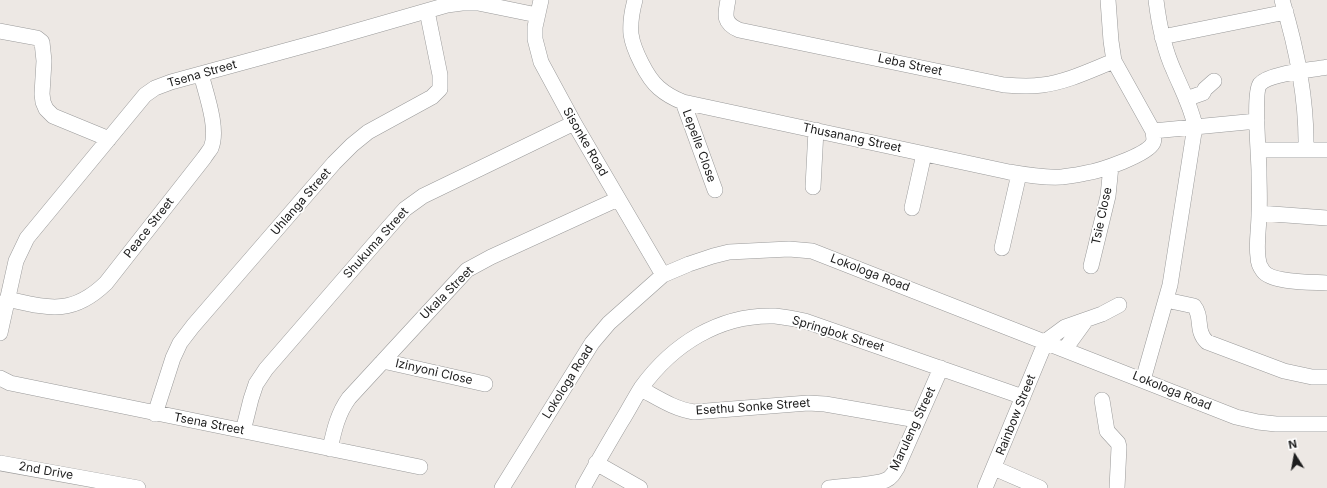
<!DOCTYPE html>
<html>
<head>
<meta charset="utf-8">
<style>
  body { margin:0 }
  #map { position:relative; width:1327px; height:488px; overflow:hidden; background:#ede8e4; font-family:Inter,sans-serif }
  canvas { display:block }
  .north { position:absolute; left:1275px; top:436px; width:40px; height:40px; -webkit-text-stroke:3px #fff; paint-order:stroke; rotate:349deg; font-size:11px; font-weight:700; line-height:16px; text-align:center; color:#1d1d1d }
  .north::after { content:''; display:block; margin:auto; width:14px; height:18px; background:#1d1d1d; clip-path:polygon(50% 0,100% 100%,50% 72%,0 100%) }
</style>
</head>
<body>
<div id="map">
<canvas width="1327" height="488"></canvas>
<div class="north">N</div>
</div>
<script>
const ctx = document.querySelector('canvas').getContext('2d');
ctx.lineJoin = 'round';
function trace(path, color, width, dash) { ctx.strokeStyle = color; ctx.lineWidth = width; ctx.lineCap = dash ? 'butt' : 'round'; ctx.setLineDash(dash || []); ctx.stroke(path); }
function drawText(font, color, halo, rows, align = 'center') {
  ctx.font = font + ' Inter,sans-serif'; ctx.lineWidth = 3.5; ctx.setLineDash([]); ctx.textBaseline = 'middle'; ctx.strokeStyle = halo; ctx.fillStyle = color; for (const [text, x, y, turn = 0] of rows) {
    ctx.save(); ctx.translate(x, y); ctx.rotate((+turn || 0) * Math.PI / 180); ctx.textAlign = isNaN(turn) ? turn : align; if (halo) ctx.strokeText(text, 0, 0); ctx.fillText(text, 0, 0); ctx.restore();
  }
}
const minor = new Path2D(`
  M541,0L535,27V39L541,62L574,123L663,275
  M635,0C632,11 630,22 631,34C633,49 647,78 659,88C666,94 675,99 683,102L1009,172C1026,175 1044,178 1061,177C1069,176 1078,175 1086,173C1100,171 1147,155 1153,143C1155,139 1153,135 1153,131L1114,61L1111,41L1108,0
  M728,0C725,15 723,23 739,30L1004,85C1017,86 1029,87 1042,85C1067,82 1091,70 1114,61
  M1282,0C1297,49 1307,99 1306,150
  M0,31L37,38L42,42L44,61L42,94L43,102L46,109L53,116L109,139
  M1162,37L1286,12
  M1327,67C1312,70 1269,73 1260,84C1253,93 1259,157 1259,172C1259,186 1260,200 1259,214C1259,228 1256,243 1258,257C1258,262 1260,267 1263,271C1272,283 1311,282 1327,283
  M1186,99L1203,93L1205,89L1214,81
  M683,102L715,190
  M1153,131L1257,121
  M1259,150H1327
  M813,187L816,130
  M912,208L924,154
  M1259,213L1327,218
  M1002,248L1019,174
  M1091,266L1108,196L1111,166
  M7,299C48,308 72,316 106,283L204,158C206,155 209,151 211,148C219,129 206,94 201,74
  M1166,300L1194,306C1203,317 1195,331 1207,342L1284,371L1312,377H1327
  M0,333L16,261L27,238L145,95L155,88L171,82L325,40L447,5L462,3H478L537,15
  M1065,349L1086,320
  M383,361L485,384
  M0,378L10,383L420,467
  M1143,380L1170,285L1195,126C1191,106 1182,90 1174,71C1164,49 1159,25 1156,0
  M641,389C658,398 674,409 694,412L808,403L825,404L917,420
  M1102,400L1107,431L1118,443L1119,447L1117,488
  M155,414L173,358L180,343L193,326L334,163L352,145L368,132L432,97L440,89V75L427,11
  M243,431L251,399L256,384L266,369L389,227L405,209L423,196L574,123
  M330,449C334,430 338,413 349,398L467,270L491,257L618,199
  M0,463L138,488
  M596,463L640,488
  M994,468L1040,488
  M502,488L592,343L609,323L663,275L689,264L713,256L729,252L789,249L812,251L1236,417L1258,422L1276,424H1327
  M583,488C595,466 608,444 621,422C628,411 634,399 641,388C672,345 719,314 775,316C785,317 795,319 805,321L1023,397
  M829,488C843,486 876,485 886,480C891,478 894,473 897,468L941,368
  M985,488L1046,341L1065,327L1102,314L1119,305`);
trace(minor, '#9a9a9a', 16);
trace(minor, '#fff', 15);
drawText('12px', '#1d1d1d', '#fff', [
  ["Leba Street",910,65,12],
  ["Tsena Street",202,74,-16],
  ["Thusanang Street",852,138,12],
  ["Sisonke Road",585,142,60],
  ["Lepelle Close",699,146,70],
  ["Uhlanga Street",301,202,-49],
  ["Tsie Close",1102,216,-78],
  ["Peace Street",149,228,-52],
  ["Shukuma Street",376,243,-48],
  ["Lokologa Road",870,273,21],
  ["Ukala Street",447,293,-45],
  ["Springbok Street",838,334,17],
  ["Izinyoni Close",434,372,13],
  ["Lokologa Road",568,382,-58],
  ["Lokologa Road",1172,391,22],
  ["Esethu Sonke Street",753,407,-4],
  ["Rainbow Street",1016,415,-68],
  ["Tsena Street",209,424,11],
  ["Maruleng Street",913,429,-65],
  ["2nd Drive",46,471,10]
]);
</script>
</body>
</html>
